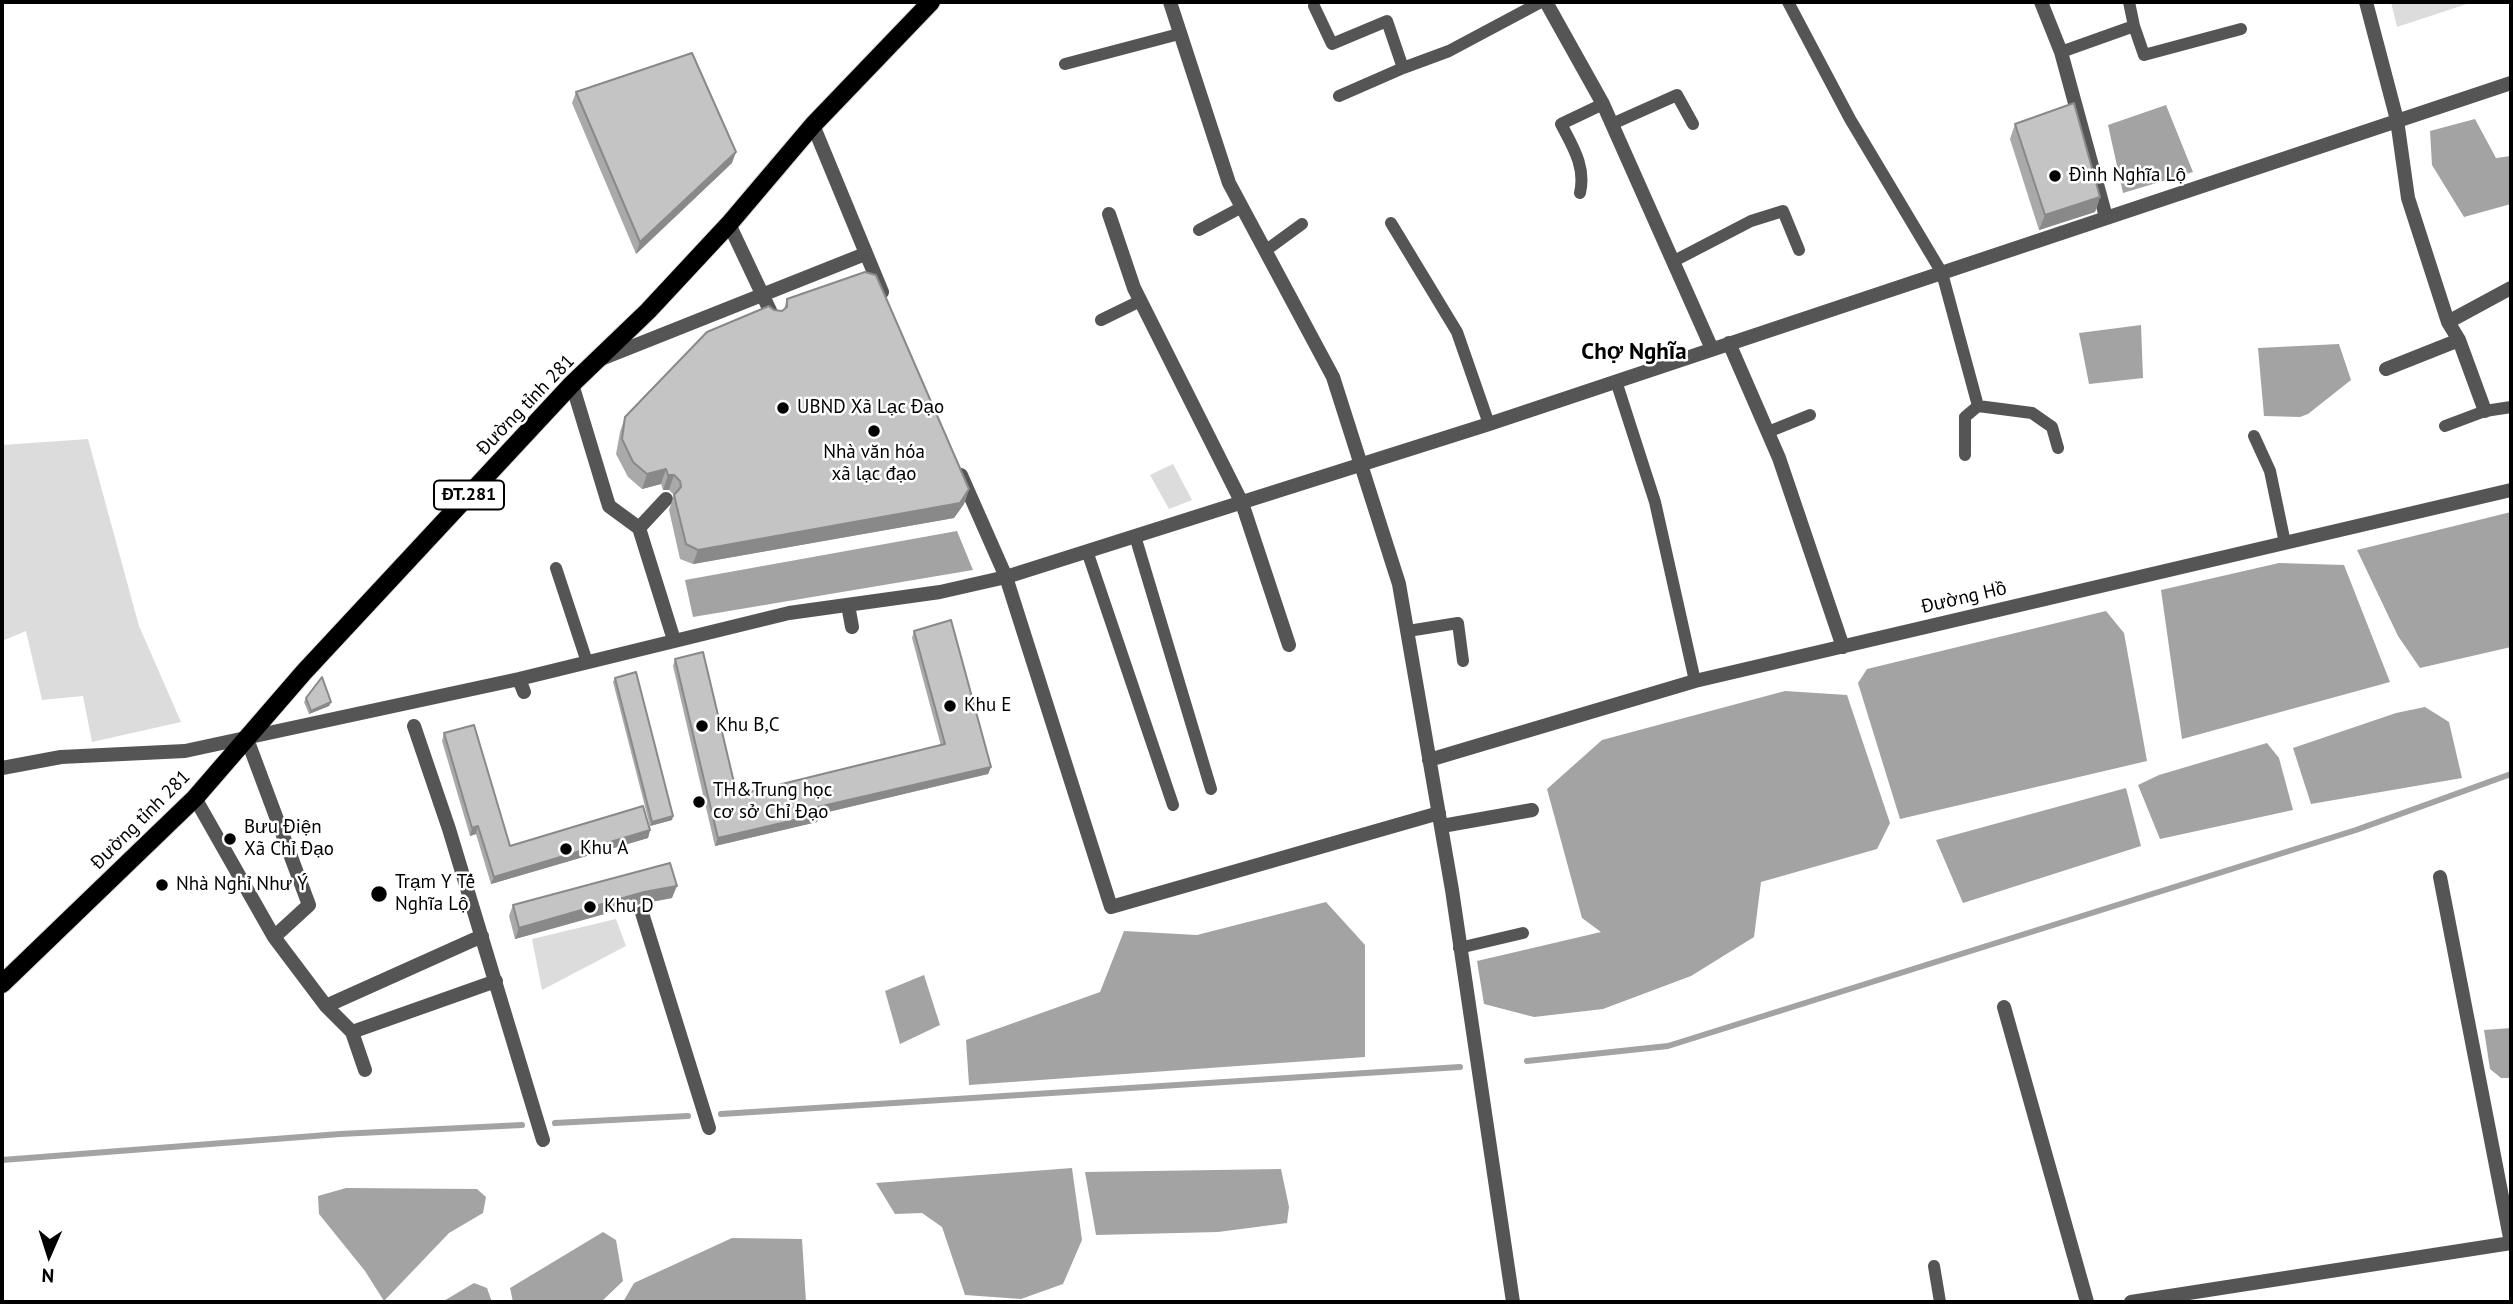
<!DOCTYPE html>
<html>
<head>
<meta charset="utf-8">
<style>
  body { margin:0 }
  #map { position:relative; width:2513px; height:1304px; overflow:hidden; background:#fff; font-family:"PT Sans",sans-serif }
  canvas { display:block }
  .frame { position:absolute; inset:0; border:4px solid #000; pointer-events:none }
  .north { position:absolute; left:14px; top:1220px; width:70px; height:70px; -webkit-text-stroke:5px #fff; paint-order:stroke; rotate:183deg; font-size:19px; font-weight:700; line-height:28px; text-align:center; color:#000 }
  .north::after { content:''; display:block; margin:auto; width:24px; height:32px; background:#000; clip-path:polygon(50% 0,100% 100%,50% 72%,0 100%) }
</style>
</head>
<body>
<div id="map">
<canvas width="2513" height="1304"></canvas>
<div class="frame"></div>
<div class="north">N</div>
</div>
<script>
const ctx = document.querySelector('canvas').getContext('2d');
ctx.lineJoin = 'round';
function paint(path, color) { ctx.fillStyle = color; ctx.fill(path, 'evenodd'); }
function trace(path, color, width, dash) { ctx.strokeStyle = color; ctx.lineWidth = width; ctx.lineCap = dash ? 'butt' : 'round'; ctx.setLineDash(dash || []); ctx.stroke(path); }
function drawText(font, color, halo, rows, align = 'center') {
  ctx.font = font + ' "PT Sans",sans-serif'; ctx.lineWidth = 5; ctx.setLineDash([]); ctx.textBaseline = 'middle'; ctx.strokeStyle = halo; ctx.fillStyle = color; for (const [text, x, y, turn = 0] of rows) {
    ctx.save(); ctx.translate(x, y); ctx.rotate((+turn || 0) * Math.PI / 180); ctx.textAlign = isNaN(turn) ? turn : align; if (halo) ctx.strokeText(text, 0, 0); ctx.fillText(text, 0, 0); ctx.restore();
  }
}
paint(new Path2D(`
  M2391,2H2473L2397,27Z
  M88,439L139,626L181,722L92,742L83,696L42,700L26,631L2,641V445Z
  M1173,464L1192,500L1169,509L1150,475Z
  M616,919L626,946L542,990L532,939Z`), '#dcdcdc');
paint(new Path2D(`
  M2166,105L2193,172L2123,193L2108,125Z
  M2475,119L2496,158L2511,156V204L2464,217L2432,165L2430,131Z
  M2141,325L2143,378L2089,384L2079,333Z
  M2339,344L2351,380L2308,414L2300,417L2264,416L2258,348Z
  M2511,512V647L2420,668L2398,636L2357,550Z
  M957,531L973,570L693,617L685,580Z
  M2279,563L2344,565L2390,682L2182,739L2161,590Z
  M2106,611L2124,633L2147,761L1900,819L1858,683L1867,669Z
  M1785,691L1847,695L1890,823L1877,849L1761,882L1754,937L1691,976L1603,1009L1534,1017L1484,1004L1477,961L1601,932L1582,918L1547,789L1602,740Z
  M2425,707L2449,722L2462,778L2311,804L2293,748L2396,713Z
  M2267,743L2279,758L2293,810L2160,839L2138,785L2159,775Z
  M2126,788L2141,846L1963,903L1936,840Z
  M1326,902L1365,945V1057L969,1085L966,1040L1100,992L1124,931L1197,935Z
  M924,975L940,1025L900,1044L885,991Z
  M2511,1028V1078H2501L2490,1069L2484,1030Z
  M1072,1168L1082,1240L1063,1284L1021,1299L965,1295L942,1227L922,1213L895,1214L876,1183Z
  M1281,1169L1289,1207L1287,1223L1218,1232L1096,1235L1085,1172Z
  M346,1188L477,1189L486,1197L483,1213L449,1233L384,1301L365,1271L319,1214L318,1196Z
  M603,1232L616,1240L623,1281L601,1302H513L510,1288Z
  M732,1238L802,1239L806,1302H623L634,1283Z
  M474,1283L487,1288L492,1302H442Z`), '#a3a3a3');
trace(new Path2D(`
  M1527,1061L1668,1046L2356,830L2511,774
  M721,1114L1460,1067
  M555,1123L688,1116
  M2,1160L340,1134L522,1125`), '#a3a3a3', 6);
const primary = new Path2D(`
  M2,984L195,798L304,672L572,384L648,311L729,224L813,125L931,2`);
trace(primary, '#dbdbdb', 20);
trace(new Path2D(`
  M1788,2L1850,119L1942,273L1978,406L1965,417V455
  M2129,2L2134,26
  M1314,6L1332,44L1387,21L1403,68L1449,51L1541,2
  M2061,52L2134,26L2144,55L2241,29
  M1065,64L1179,34
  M1339,96L1403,68
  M1612,124L1677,95L1693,124
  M1580,193C1586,167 1573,147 1561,124L1603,104
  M1391,223L1457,332L1489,424
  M1199,230L1242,207
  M1265,251L1302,224
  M1674,261L1751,221L1783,211L1799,250
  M1101,320L1140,301
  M1616,381L1655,502L1695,681
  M1978,406L2032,413L2052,427L2058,448
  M2445,426L2485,411L2511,407
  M1768,432L1810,415
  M2254,436L2270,471L2285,543
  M1135,536L1211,789
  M1087,551L1173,805
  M556,568L587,662
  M1408,631L1458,623L1463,661
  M1459,948L1523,933
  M1934,1266L1940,1302`), '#555', 12);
trace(new Path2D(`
  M1170,2L1229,183L1333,377L1399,584L1452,890L1513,1302
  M1546,2L1603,104L1712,349
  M2041,2L2061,52L2106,217
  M2366,2L2397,120L2408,198L2448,322L2459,340L2485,411
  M813,125L882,292
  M1109,214L1134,288L1242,503L1289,645
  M729,224L773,317
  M2448,322L2511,288
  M1729,343L1779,458L1843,647
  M601,359L865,254
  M2386,369L2459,340
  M572,384L609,506L639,528L674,640
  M961,475L1006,577L1111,907L1439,813
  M639,528L666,499
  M848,605L852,627
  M519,679L524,692
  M414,726L449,829L543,1140
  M247,739L309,905L274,937L326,1006L352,1032L496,981
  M1429,760L1695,681L2511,490
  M2,768L61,757L185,751L519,679L789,613L940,592L1006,577L1489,424L2511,83
  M195,798L274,937
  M1442,826L1532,810
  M2440,877L2511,1243
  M642,913L709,1128
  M326,1006L482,936
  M2004,1007L2087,1302
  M352,1032L365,1070
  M2131,1302L2511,1243`), '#555', 14);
trace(primary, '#000', 18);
paint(new Path2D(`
  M576,92L732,163L636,254L572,103Z
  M2015,124L2100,197L2095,212L2039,230L2010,139Z
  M787,299L969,489L964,504L954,518L693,564L680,559L669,510L674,495L669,490H663L661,484L642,489L628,477L616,454L620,432L625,417L774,310L782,311L784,309Z
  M914,631L991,767L988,774L820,814L817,822L715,846L673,666L675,659L737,795L941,746L912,638Z
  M615,678L673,816L672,820L650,826L613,682Z
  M306,698L331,702L329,706L309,714L304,702Z
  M444,733L510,846L650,830L648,838L491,884L476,834L470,836L442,741Z
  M672,898L640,904L515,939L509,916L513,905Z`), '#a9a9a9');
paint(new Path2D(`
  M736,152L732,163L636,254L640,242Z
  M2100,197L2095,212L2039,230L2045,215Z
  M666,469L661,484L642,489L647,474Z
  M668,475H674L669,490H663Z
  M969,489L964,504L954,518L693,564L698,550Z
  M331,702L329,706L309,714L311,711Z
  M991,767L988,774L815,815L818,807Z
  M820,814L817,822L715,846L718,838Z
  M673,816L672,820L650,826L652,822Z
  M478,826L476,834L470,836L472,828Z
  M650,830L648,838L491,884L494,877Z
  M677,886L672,898L640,904L515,939L519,928L644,892Z`), '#898989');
const building = new Path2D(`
  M692,53L736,152L640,242L576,92Z
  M2074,103L2100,197L2045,215L2015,124Z
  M865,272L876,275L969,489L960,503L698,550L686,544L674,495L681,487L680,481L674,475H668L666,469L647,474L633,462L622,439L625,417L707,332L769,306L774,310L782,311L787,307V299Z
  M951,620L991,767L818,807L820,814L718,838L675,659L703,652L737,795L945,744L914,631Z
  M636,672L673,816L652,822L615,678Z
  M322,677L331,702L311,711L306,698Z
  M474,725L510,846L643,806L650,830L494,877L478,826L472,828L444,733Z
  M670,863L677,886L644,892L519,928L513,905Z`);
paint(building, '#c4c4c4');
trace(building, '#898989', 2);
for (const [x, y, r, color] of [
  [2055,176,7,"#000"],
  [783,408,7,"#000"],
  [874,431,7,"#000"],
  [950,706,7,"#000"],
  [702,726,7,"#000"],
  [699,802,7,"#000"],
  [230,839,7,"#000"],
  [566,849,7,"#000"],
  [162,885,7,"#000"],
  [379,894,9,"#000"],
  [590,907,7,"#000"]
]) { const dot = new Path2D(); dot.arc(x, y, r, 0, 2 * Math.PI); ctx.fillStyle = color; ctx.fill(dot); trace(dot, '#fff', 2.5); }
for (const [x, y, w] of [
  [469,495,70]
]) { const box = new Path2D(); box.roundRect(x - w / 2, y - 14.5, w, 29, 5); ctx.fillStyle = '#fff'; ctx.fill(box); trace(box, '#000', 2); }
drawText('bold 18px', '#000', null, [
  ["ĐT.281",469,495]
]);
drawText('19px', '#000', '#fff', [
  ["Đình Nghĩa Lộ",2069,176],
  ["UBND Xã Lạc Đạo",797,408],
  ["Nhà văn hóa",874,453,"center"],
  ["xã lạc đạo",874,475,"center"],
  ["Khu E",964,706],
  ["Khu B,C",716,726],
  ["TH&Trung học",713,791],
  ["cơ sở Chỉ Đạo",713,813],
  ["Bưu Điện",244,828],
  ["Xã Chỉ Đạo",244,850],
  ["Khu A",580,849],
  ["Trạm Y Tế",395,883],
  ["Nghĩa Lộ",395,905],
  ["Nhà Nghỉ Như Ý",176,885],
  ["Khu D",604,907]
], 'left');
drawText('19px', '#000', '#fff', [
  ["Đường tỉnh 281",526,405,-46],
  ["Đường Hồ",1964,598,-13],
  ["Đường tỉnh 281",141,820,-45]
]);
drawText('bold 23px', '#000', '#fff', [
  ["Chợ Nghĩa",1634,352]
]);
</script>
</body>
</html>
